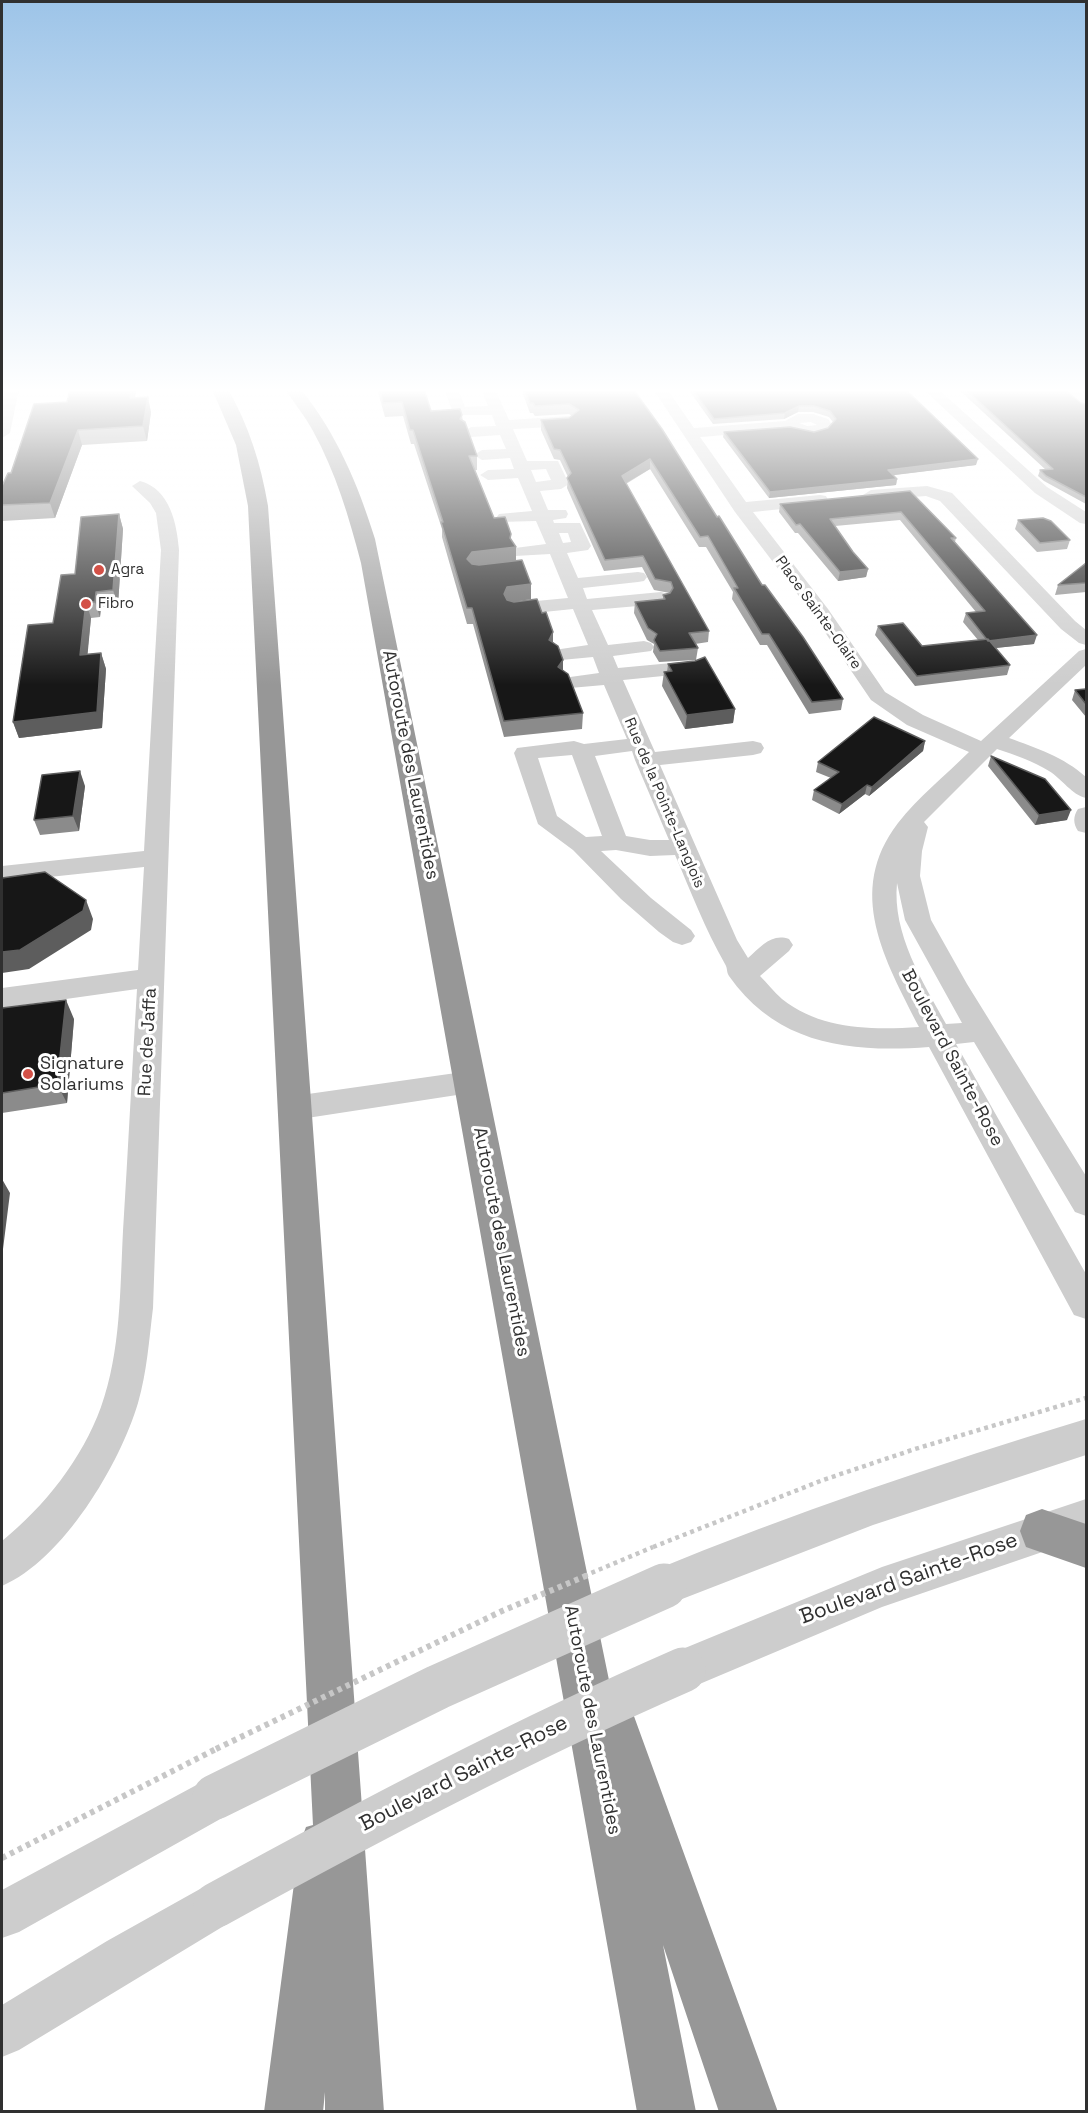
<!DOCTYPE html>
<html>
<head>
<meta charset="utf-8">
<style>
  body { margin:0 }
  #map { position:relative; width:1088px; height:2113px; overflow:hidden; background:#fff; font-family:"Space Grotesk",sans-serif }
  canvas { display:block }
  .frame { position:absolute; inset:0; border:3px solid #303030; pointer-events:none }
</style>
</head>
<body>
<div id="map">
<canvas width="1088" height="2113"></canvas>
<div class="frame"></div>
</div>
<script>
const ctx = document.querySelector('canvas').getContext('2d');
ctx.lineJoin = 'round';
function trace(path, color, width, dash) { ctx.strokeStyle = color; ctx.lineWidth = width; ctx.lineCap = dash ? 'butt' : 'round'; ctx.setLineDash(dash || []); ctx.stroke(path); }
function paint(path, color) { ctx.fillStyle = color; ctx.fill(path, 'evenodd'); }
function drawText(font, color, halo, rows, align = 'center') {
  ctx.font = font + ' "Space Grotesk",sans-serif'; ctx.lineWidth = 6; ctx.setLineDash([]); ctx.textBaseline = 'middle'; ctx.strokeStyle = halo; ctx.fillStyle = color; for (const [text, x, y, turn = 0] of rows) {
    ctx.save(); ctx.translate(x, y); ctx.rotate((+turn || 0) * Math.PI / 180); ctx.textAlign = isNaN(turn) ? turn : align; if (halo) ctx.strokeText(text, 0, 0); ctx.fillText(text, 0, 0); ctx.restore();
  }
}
trace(new Path2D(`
  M653,1547L823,1480L915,1449L1086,1398`), '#c7c7c7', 4.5, [4, 4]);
trace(new Path2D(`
  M2,1858L216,1749`), '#c7c7c7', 6, [4.5, 4.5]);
paint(new Path2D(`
  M5,389H19L10,433L2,438V403Z
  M444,389H458L465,407L488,406L481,389H495L509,420L569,416L577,421L569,426L513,429L527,461H558L569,484L561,489L540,491L548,510H566L568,514L566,518L553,520L554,523H580L591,546L588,550L567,553L578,578L638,572L644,573L647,577L644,581L638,582L583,588L587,599L661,592L668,594L670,598L668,602L661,604L592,610L608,645L644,641L651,643L654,647L651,651L613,656L618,668L693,661L700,663L703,667L700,671L693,673L623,680L655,752L753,741L761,743L764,748L761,753L753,755L660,765L737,940L748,958C761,947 771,933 789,939L793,945L789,951L760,976C767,983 774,992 782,999C821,1030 872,1030 919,1027C885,960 845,892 898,823C918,797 946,775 969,752L907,725L871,700L814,616L735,512L653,389H667L694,428L785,421L798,414H813L828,419L833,426L826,432L812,436L789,430L700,437L746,502L820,495L826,496L828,500L826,504L820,505L753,512L828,609L885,692L923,715L981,741L1079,651L1086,649V665L1009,738C1036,748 1064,757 1086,777V798C1072,795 1062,779 1049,771C1033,761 1015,755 997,749L924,822L928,827L922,851L920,876L931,920L967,984L1086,1176V1216L1075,1212L974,1042L956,1044L1086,1274V1319L1074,1315L929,1047C851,1053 777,1045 729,976C726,971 728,969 725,964C705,929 691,892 675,855L650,856L616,850L601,851L651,898L691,930L695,936L691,942L682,945L673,942L659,932L621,899L573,850L538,824L514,753L517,748L574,741L584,744L627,739L604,685L570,688L563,686L560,682L563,678L599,673L593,657L561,660L554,658L551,654L554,650L588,645L573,609L515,615L508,613L506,609L508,605L515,603L568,598L550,554L515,556L512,552L515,548L546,544L536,521L499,522L496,518L499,514L532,511L518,478L488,480L480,475L488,470L514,469L510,458L482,460L474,455L482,450L506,449L500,435L471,437L463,432L471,427L496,426L492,415H454ZM811,422L817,425L807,426L799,423ZM546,469L551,480L536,482L531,470ZM559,533H568L571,542L563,543ZM632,751L635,760L669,840H650L626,836L595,756ZM572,755L602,836L586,837L557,816L538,758ZM897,883L905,920L962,1023L946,1024C923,982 892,934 897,883Z
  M923,389H938L1047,487L1086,512V524L1080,523L1035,493Z
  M1060,389H1076L1086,397V408L1081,407Z
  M140,481C170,489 177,524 179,550L153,1308C149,1340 147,1372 138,1403C120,1464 63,1560 2,1586V1541C45,1506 82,1459 101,1407C121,1351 120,1289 123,1231C128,1150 132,1070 137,989L2,1008V988L138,970L144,867L2,882V866L144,851L161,550L156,513L150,503L132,486Z
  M927,486L952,493L1075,621L1086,630V645L1079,643L1061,629L940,501L926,496L871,500L863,495L871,490Z
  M1086,807V833L1078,831C1073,824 1073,816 1078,809Z
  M470,1071L480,1074L485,1082L480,1090L470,1093L294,1120L284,1116L279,1108L284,1100L294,1096Z
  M1086,1419V1455L873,1525L664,1606L650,1600L644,1586L650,1572C793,1513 938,1464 1086,1419Z
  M1086,1499V1537L882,1607L683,1691L668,1685L662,1670L668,1655L882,1567Z
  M215,1775L231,1781L237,1797L231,1813L19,1932L2,1938V1890Z
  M216,1882L232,1889L239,1905L232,1921L19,2050L2,2057V2005L107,1941L200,1889Z`), '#cdcdcd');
paint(new Path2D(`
  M212,389H228C249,426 261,464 268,506L384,2112H325V2092L323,2112H264L299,1846L306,1827L313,1825L248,506L236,445Z
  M285,389H301C337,435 358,484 375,539L610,1685L623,1691L631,1708L778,2112H719L663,1945L696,2112H637L361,563C349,517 336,473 313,431C305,416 294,403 285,389Z
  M1042,1509L1086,1524V1568L1026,1547L1020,1531L1026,1515Z`), '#979797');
trace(new Path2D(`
  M584,1576L653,1547`), '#c7c7c7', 4.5, [4, 4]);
trace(new Path2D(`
  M216,1749L502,1611L588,1575`), '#c7c7c7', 6, [4.5, 4.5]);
trace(new Path2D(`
  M215,1797L438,1687L664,1586
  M216,1905C369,1821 523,1740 683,1670`), '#cdcdcd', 45);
paint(new Path2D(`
  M136,389L135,398L151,412L147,441L82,445L55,518L2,521V486L67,402Z
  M377,389H424L431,411L462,415L463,421L477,456V470H475L494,518L516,547V561L531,584V599L518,601L542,613L553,632V642L563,660V670L583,713L582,729L504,737L473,624H467L442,537V529L414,444H411L403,416L385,417Z
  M521,389H633L762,585L843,699L841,710L809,714L767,645H760L732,599L733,592L706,547H699L650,469L626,484L709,631L708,642L695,644L698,648L696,660L659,662L653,652L654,644L647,640L634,613L635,602L663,599V595L670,593L654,590L642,567L604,571L567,488L568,477L560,460L554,459L541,430V420L569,418L572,416L569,414L535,416L533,413H530Z
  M688,389H905L976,465L893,475L897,479L896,485L769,498L723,437L724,432H814L828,428L833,422L829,417L813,412H798L784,419L713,424Z
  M958,389H1064L1081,403L1086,404V504L1044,481L1038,476L1040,470H1046Z
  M1079,389H1086V395Z
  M910,491L956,538L955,542L1034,644L995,648L1010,665L1007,675L915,686L875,635L878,626L922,646L978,640L963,622L966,613L976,612L900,520L835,526L853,552L868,569L866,577L838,581L798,533H795L779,512L780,504Z
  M119,514L123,529L118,605L101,607L100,617L91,618L87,655L101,653L106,669L102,728L19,738L13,722L53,623L75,574Z
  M1018,520L1070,540L1067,549L1037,552L1015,529Z
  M1086,563V592L1055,595L1058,585Z
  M668,664L735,709L733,723L685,729L662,686L664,672H667Z
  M1086,689V717L1072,700L1075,690Z
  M925,741L923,751L869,796L865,794L839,814L812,800L814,790L831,778L816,772L818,762Z
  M991,756L1067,820L1035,825L988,766Z
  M85,786L79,831L40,835L34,820Z
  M2,1008L74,1019L67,1103L2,1113Z`), '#8b8b8b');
paint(new Path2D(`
  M131,389H136L134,413L130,398Z
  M148,397L151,412L147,441L143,426Z
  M799,406L798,412L784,419L785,413Z
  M78,430L82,445L55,518L50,503Z
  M650,459V469L621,486L622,476Z
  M978,459L976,465L887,476L888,470Z
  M897,479L896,485L769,498L770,492Z
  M119,514L123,529L118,605L113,590Z
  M511,534V548L516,547V562L473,567L467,559L472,552L510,538Z
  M868,569L866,577L838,581L840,572Z
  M531,584V599L507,603L504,594L507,587Z
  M96,592L101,607L100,617L95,602Z
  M86,602L91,618L86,671L80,655Z
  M553,632V648L549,640Z
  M1037,635L1034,644L986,649L988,641Z
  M101,653L106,669L102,728L19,738L13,722Z
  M563,660V676L558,667Z
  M735,709L733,723L685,729L687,715Z
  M925,741L923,751L869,796L872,787Z
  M80,771L85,786L79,831L73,816Z
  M867,785L865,794L839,814L842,804Z
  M1071,810L1067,820L1035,825L1039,815Z
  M86,900L93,919L91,930L29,969L2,973V952Z
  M66,1000L74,1019L67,1103L57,1084Z
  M2,1179L10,1193L2,1257Z`), '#5d5d5d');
const building = new Path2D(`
  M70,389H131L130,398L148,397L143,426L78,430L50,503L2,505V486L8,473H11L34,404L67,402Z
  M380,389H424L431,411L460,409L462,415L460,419L465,422L477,456H469L494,518L505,517L511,534L510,538L516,547L472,552L467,559L472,564L479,565L522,560L531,584L507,587L504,594L507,600L514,602L537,599L542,613L546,612L553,632L549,640L558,646L563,660L558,667L568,674L583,713L504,721L472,608H467L441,522H443L413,430H410L402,402L383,403Z
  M524,389H633L662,429L717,517L719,516L762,585H765L803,637L843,699L812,702L769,634H762L734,588H738L708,536L700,537L650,459L622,476L709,631L689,633L698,648L660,651L654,640L657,634L648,628L635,602L665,599L663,595L670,593L673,588L671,582L655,579L643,556L605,560L567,478L571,473L560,450L554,449L541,420L569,418L579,410L569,404L535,406L533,403H530Z
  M692,389H905L978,459L888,470L897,479L770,492L724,432L790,427L814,432L828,428L836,419L830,411L814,406H799L785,413L714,419Z
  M965,389H1064L1081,403L1086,404V497L1046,476L1040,470L1053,469Z
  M910,491L956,538H951L1037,635L988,641L966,613L985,611L901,512L830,519L853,552L868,569L840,572L800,524L796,525L780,504Z
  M119,514L113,590L96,592L95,602H86L80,655L101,653L97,712L13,722L28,625L53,623L61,575L75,574L81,517Z
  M1043,518L1051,521L1070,540L1040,543L1018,520Z
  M1086,563V583L1058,585Z
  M903,623L922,646L988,639L1010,665L917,676L878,626Z
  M705,657L735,709L687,715L664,672L672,671L668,664L695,661Z
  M1086,689V704L1075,690Z
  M874,717L925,741L872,787L867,785L842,804L814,790L839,772L818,762Z
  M991,756L1045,779L1071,810L1039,815Z
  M80,771L73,816L34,820L42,775Z
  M45,872L86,900L83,911L20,950L2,952V878Z
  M66,1000L57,1084L2,1093V1008Z`);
paint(building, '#171717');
trace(building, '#5d5d5d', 1.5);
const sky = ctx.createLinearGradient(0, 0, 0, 685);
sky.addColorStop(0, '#9dc4e8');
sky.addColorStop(0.57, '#fff');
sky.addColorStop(1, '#ffffff00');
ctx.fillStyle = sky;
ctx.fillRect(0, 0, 1088, 685);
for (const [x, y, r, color] of [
  [99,570,6,"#d35147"],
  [86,604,6,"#d35147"],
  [28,1074,6,"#d35147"]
]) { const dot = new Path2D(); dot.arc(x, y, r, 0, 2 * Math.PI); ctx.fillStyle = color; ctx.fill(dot); trace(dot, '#fff', 2); }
drawText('15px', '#303030', '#fff', [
  ["Agra",111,570],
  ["Fibro",98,604]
], 'left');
drawText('15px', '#303030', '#fff', [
  ["Place Sainte-Claire",818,613,54],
  ["Rue de la Pointe-Langlois",664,803,67]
]);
drawText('18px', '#303030', '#fff', [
  ["Autoroute des Laurentides",410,765,79],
  ["Rue de Jaffa",148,1042,-87],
  ["Boulevard Sainte-Rose",952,1058,62],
  ["Autoroute des Laurentides",501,1242,79],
  ["Autoroute des Laurentides",592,1720,79]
]);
drawText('18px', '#303030', '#fff', [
  ["Signature",40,1064],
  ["Solariums",40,1085]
], 'left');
drawText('21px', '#303030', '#fff', [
  ["Boulevard Sainte-Rose",909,1579,-20],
  ["Boulevard Sainte-Rose",464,1774,-27]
]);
</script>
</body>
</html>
